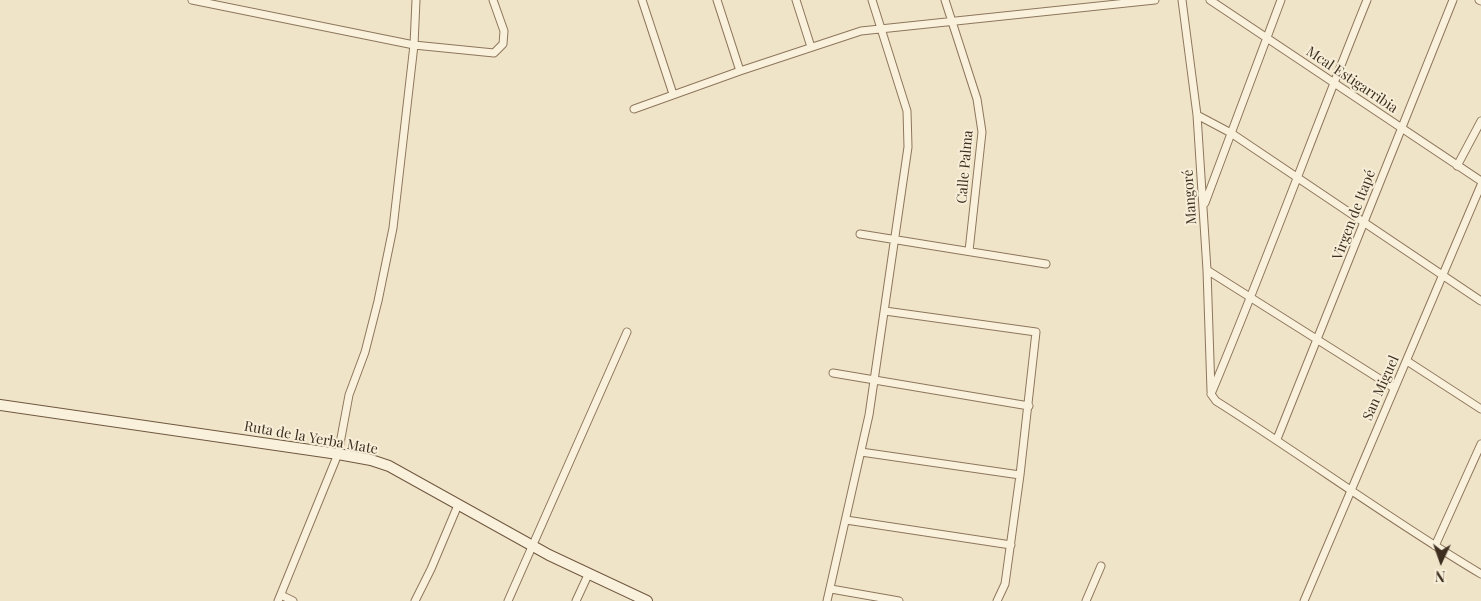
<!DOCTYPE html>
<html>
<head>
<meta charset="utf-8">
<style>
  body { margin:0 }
  #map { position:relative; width:1481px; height:601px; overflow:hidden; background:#f0e4c8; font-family:"Playfair Display",serif }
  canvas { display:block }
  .north { position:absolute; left:1416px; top:536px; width:50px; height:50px; -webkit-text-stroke:4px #f7eed8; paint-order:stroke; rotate:183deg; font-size:14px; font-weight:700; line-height:20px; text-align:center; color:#3d2e20 }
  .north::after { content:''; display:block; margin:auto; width:18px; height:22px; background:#3d2e20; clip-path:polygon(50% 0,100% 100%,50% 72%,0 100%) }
</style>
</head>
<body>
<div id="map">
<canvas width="1481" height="601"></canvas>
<div class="north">N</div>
</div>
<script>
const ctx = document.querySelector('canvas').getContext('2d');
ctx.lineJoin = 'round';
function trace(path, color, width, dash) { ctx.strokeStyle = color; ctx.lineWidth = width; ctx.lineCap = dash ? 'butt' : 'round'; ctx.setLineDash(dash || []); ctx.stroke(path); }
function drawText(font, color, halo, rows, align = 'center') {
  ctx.font = font + ' "Playfair Display",serif'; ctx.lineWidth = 4; ctx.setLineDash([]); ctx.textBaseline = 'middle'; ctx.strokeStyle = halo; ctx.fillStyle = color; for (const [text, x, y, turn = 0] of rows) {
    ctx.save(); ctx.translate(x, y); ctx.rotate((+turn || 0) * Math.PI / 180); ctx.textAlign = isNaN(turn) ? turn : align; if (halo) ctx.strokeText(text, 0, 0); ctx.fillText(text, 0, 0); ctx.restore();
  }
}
const street = new Path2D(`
  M192,0L414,45L416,0
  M642,0L673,94
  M717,0L740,71
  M796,0L811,47
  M945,0L977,99L982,132L969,251
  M1182,0L1197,115L1207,270L1211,391
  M1210,0L1481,181
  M1479,0L1481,1
  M634,109L740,71L861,31L1155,0
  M1197,115L1231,133L1481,301
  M1457,166L1481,121
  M1205,203L1281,0
  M860,234L1046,264
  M1207,270L1394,388
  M1407,361L1481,409
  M833,373L1029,406
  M1211,394C1266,263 1314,131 1367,0
  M1211,394L1216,401C1305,457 1390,520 1481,574
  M1277,439L1453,0
  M861,452L1020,475L1036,332L885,311
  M846,520L1011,545
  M1435,546L1481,444
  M831,589L899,601
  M281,595L293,601
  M278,601L338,454L349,395L365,352L378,301L393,228L414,45L494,53L503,44L504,31L493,0
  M415,601L431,569L458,505
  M508,601L627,332
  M576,601L588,575
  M827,601L869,415L908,147L907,111L872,0
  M997,601L1005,584L1020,475
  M1086,601L1101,566
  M1304,601L1481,185`);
const secondary = new Path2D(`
  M0,405L338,454L371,460L389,466L549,555L647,601`);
trace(street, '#8d765c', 9);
trace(secondary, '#6f573f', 12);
trace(street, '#faf1dc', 7);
trace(secondary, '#faf1dc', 10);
drawText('14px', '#3d2e20', '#f7eed8', [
  ["Mcal Estigarribia",1352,80,34],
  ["Calle Palma",965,167,-85],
  ["Mangoré",1190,197,-94],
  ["Virgen de Itapé",1354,215,-69],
  ["San Miguel",1381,388,-66],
  ["Ruta de la Yerba Mate",311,438,10]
]);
</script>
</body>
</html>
